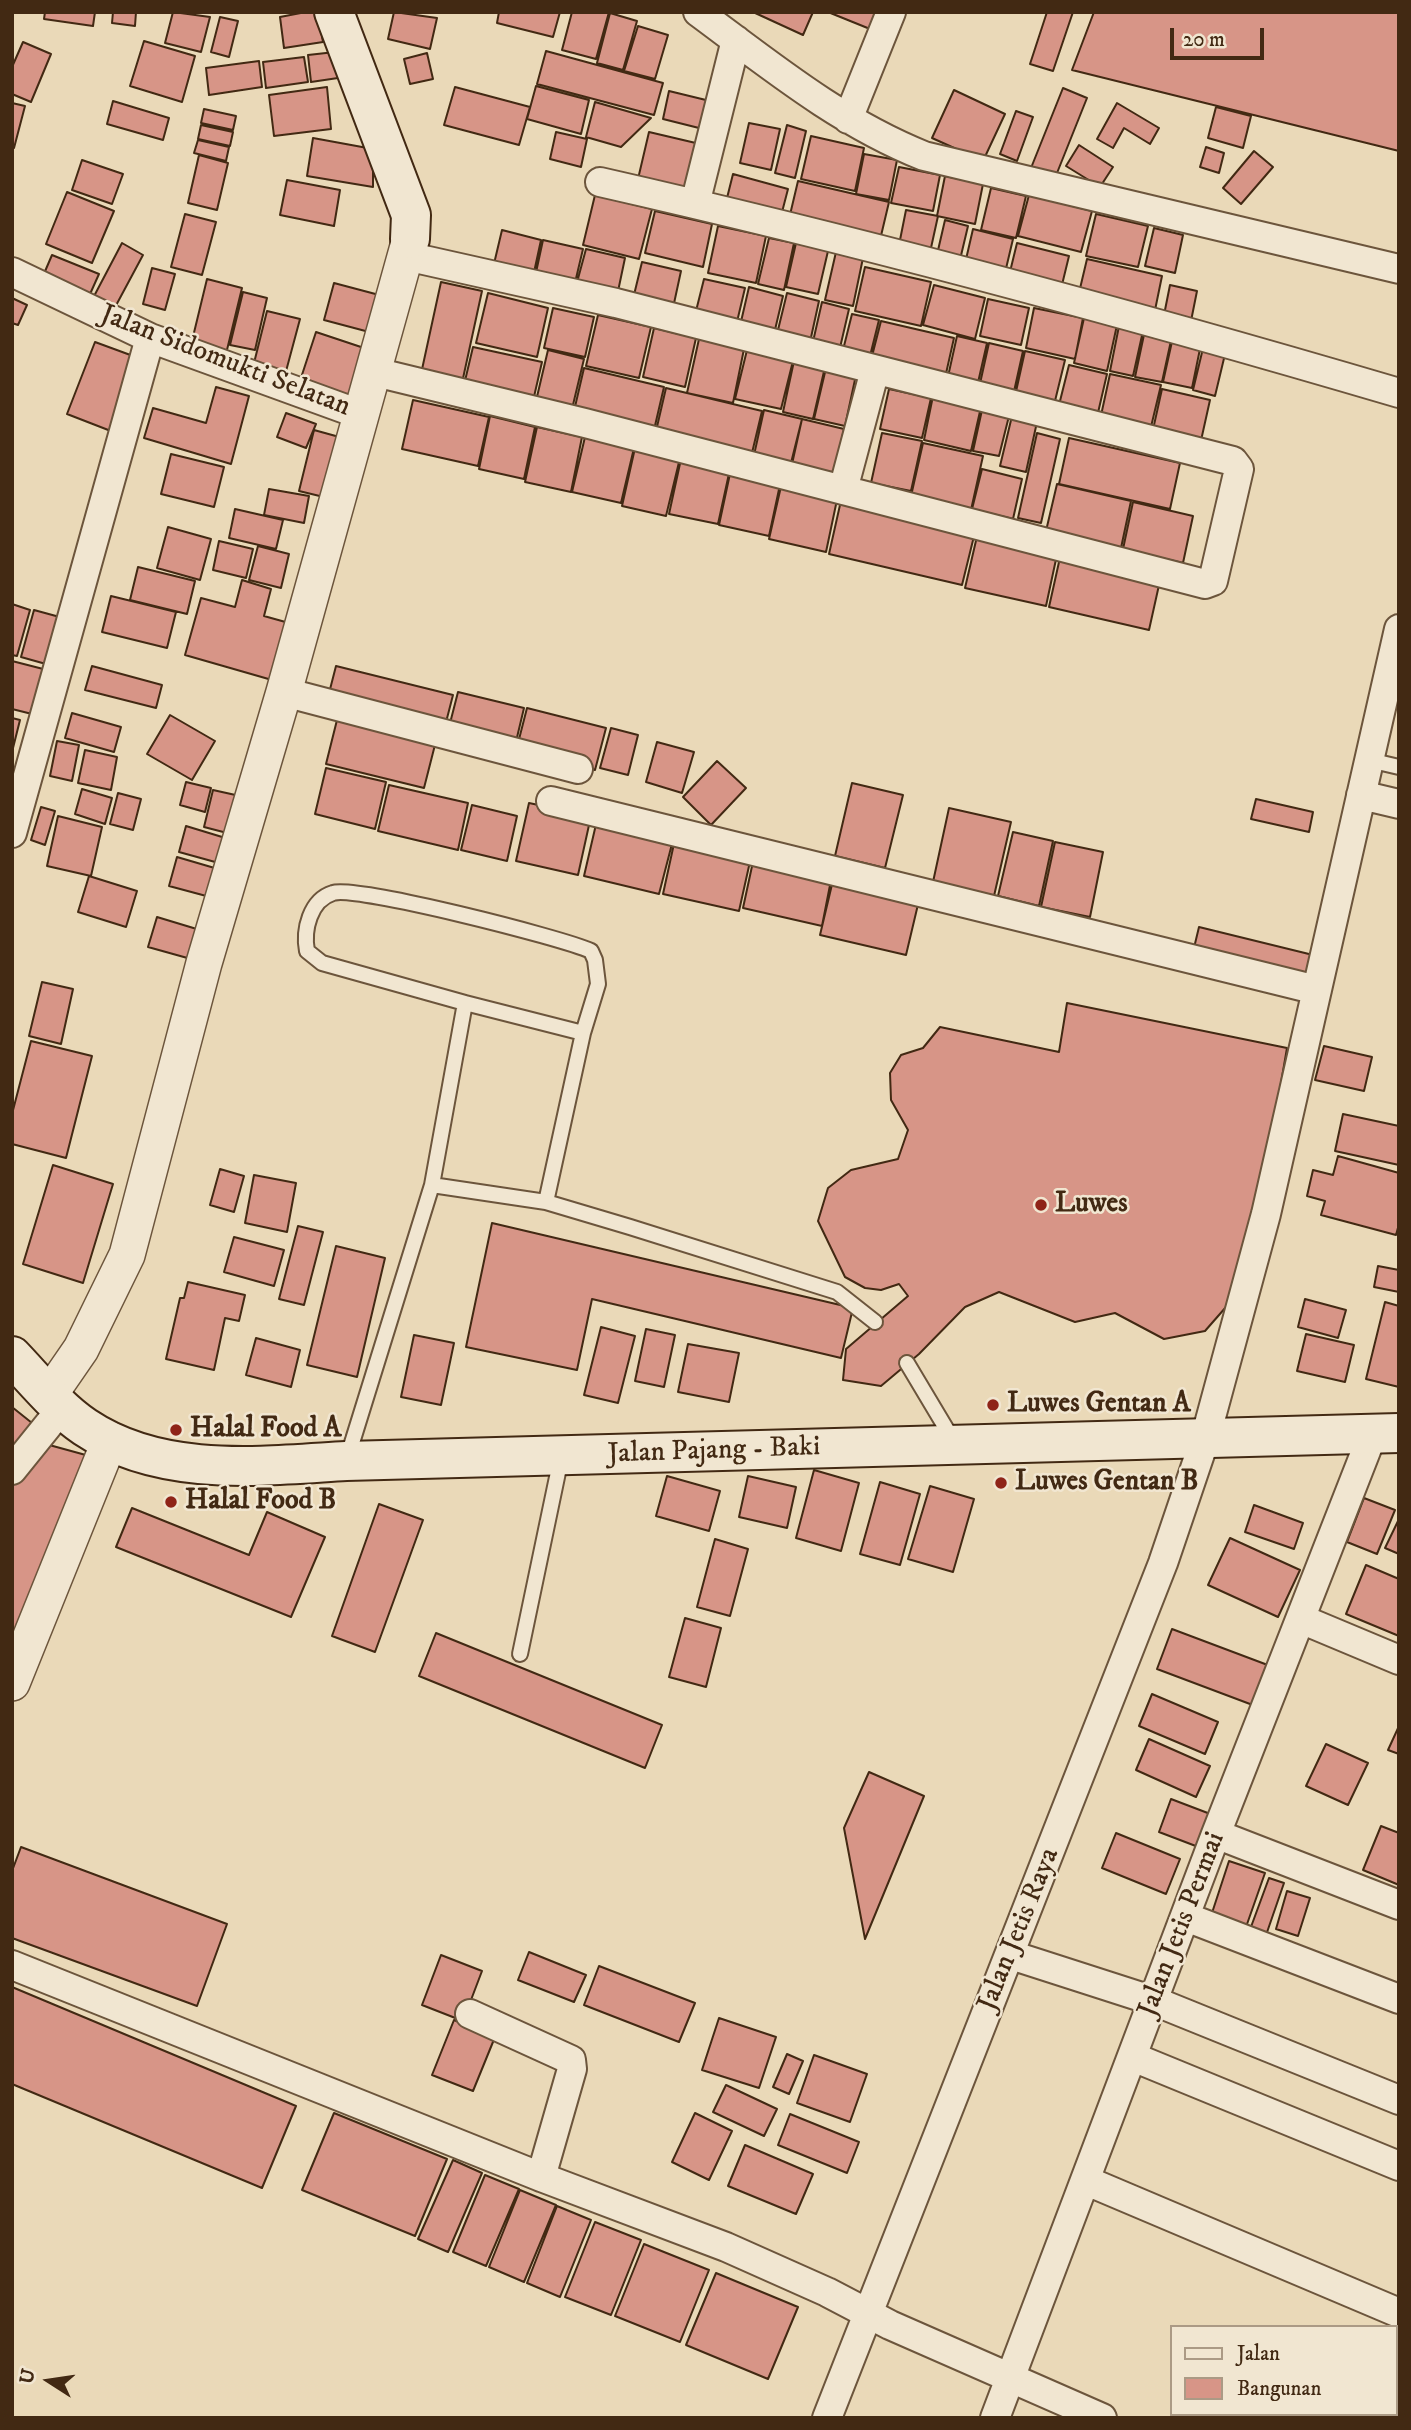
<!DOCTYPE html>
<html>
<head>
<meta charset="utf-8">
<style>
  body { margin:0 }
  #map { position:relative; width:1411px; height:2430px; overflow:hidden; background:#ead9b8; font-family:"IM FELL DW Pica",serif }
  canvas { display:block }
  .frame { position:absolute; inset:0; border:14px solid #422913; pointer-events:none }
  .legend { position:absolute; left:1170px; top:2325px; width:228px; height:91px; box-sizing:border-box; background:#f1e6d1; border:2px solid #ab9a85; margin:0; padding:9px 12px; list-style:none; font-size:21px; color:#422913 }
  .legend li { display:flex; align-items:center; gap:14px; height:35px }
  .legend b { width:35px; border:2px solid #ab9a85 }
  .north { position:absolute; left:14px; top:2346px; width:70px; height:70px; -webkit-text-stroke:5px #f1e6d1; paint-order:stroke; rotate:282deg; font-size:19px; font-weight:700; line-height:28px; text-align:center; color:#422913 }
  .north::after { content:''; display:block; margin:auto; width:24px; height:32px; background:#422913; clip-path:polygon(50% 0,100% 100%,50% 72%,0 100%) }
  .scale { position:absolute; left:1170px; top:28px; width:94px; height:32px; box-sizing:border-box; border:4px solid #422913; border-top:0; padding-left:9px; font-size:21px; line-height:24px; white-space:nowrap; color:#422913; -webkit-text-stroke:5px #f1e6d1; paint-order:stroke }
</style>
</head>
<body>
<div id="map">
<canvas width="1411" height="2430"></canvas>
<div class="frame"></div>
<ul class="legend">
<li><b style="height:9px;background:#f1e6d1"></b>Jalan</li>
<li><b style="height:19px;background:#d79587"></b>Bangunan</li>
</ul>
<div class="north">U</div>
<div class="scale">20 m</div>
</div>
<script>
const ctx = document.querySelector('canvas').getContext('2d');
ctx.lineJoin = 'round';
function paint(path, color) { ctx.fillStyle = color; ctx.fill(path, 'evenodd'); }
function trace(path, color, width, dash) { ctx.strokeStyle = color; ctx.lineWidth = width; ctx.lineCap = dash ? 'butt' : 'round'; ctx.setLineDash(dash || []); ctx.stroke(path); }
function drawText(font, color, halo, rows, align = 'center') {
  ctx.font = font + ' "IM FELL DW Pica",serif'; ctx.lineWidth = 5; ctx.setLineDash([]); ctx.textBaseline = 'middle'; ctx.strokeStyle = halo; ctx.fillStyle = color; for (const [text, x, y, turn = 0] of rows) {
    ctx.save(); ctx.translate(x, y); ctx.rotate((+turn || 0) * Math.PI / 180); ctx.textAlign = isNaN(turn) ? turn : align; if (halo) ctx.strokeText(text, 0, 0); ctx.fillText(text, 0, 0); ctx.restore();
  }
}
const building = new Path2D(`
  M45,12H95L93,26L44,19Z
  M113,12H136L135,26L112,23Z
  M173,12L210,17L201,52L165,43Z
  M306,12H318L323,42L284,48L280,17Z
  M394,12L437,18L430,49L388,39Z
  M499,12H560L553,37L497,23Z
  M572,12H609L596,59L562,50Z
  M753,12H813L803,35Z
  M828,12H882L875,31Z
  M1047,12H1073L1053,71L1030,64Z
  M1094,12H1399V151L1072,70Z
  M610,13L637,21L623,70L597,63Z
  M220,17L238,21L229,57L211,52Z
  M638,26L668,35L655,79L624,71Z
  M144,41L195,56L182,102L130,86Z
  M23,42L51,54L31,102L12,94V67Z
  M546,51L663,83L654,115L537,84Z
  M335,52L338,78L311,82L308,55Z
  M427,53L433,79L410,84L404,59Z
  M304,57L308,82L266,88L263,62Z
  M259,61L262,87L209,95L206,68Z
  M536,86L589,100L581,134L527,119Z
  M327,87L331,129L274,136L269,95Z
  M455,87L530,107L519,145L444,125Z
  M1063,88L1087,98L1053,183L1029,173Z
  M954,90L1005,114L983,161L932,138Z
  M669,91L710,101L703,129L663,119Z
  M113,101L169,118L163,140L107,124Z
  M595,102L651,118L621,147L586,137Z
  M12,103L25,106L14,148L12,147Z
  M1117,103L1159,128L1150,144L1124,128L1113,148L1097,139Z
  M1216,107L1251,116L1243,148L1208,138Z
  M204,109L236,116L233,130L201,123Z
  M1016,111L1033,117L1017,161L1000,154Z
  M749,123L780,129L771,170L740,163Z
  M201,125L233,132L230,146L198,139Z
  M787,125L806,131L795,178L775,173Z
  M556,132L587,139L581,167L550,159Z
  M649,132L700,144L689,191L638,179Z
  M811,136L864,148L855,191L801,179Z
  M313,138L373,149V187L307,176Z
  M198,140L229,147L226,161L194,153Z
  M1079,145L1113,167L1100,187L1066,166Z
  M1206,147L1224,153L1219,173L1200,167Z
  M1254,151L1273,167L1241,204L1223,188Z
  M864,154L897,160L889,200L856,194Z
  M199,155L228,163L217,210L188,203Z
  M82,160L123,174L112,204L72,190Z
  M899,167L940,175L933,211L891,203Z
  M733,174L788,189L781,216L726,202Z
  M945,176L983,184L975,224L937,216Z
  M287,180L340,190L334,226L280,215Z
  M798,181L889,202L880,240L789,219Z
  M991,188L1026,196L1016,238L981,230Z
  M67,192L114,211L92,263L46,244Z
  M595,195L652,209L639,259L583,245Z
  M1029,195L1092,211L1081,252L1018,236Z
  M906,210L938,216L929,257L898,250Z
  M655,211L712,224L703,267L645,253Z
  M185,214L216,222L202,275L171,267Z
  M1096,214L1148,226L1138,267L1086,256Z
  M945,220L968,226L959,264L936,259Z
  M718,226L766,236L756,283L708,273Z
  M1154,228L1183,235L1175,273L1145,266Z
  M973,229L1013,239L1004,277L964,268Z
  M502,230L541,240L533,277L493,268Z
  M769,238L794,243L784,290L758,284Z
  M543,240L583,249L574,287L535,277Z
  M122,243L143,255L113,311L92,300Z
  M796,243L828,251L818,294L786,287Z
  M1017,243L1069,256L1060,293L1008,280Z
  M586,249L625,258L617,296L576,286Z
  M836,252L863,258L853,306L825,300Z
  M52,255L99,274L86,303L40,283Z
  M1087,259L1162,276L1154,315L1078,297Z
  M642,262L681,271L673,308L633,299Z
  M865,267L931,282L921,326L855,311Z
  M152,268L175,274L165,310L143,304Z
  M207,279L242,288L226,354L191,345Z
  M704,279L745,288L736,326L695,315Z
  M441,282L482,291L462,383L421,374Z
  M334,283L383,296L373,333L324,320Z
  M934,285L985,298L975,339L923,325Z
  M1170,285L1197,291L1190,326L1163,320Z
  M749,287L783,296L774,334L740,326Z
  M243,292L267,298L255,350L230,345Z
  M488,293L548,308L537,357L476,343Z
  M787,293L819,301L810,342L777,334Z
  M12,298L27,305L18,325L12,323Z
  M988,299L1029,308L1021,345L980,336Z
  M822,302L849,309L839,352L812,346Z
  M553,308L594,317L585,357L544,348Z
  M1034,308L1083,318L1075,359L1026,348Z
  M267,311L300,319L285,375L253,367Z
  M852,314L879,320L869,360L842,354Z
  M598,315L651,327L639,378L586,366Z
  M1084,318L1117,325L1107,371L1074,363Z
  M881,321L954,338L945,378L871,360Z
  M1119,326L1143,331L1133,376L1110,371Z
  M654,328L696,338L685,387L643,377Z
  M1145,330L1172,336L1162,382L1135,377Z
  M316,332L367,349L351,400L299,384Z
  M957,336L987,343L977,387L947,381Z
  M1173,337L1201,344L1192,388L1163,382Z
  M699,339L744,349L733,403L687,393Z
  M95,342L144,360L116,433L67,414Z
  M989,343L1023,351L1013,396L979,388Z
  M1204,344L1226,350L1215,396L1193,390Z
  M473,347L542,362L533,401L464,385Z
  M548,350L584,359L572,409L536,401Z
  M747,350L793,361L781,409L735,399Z
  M1025,351L1065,360L1054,405L1015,396Z
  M794,361L825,367L813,419L783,412Z
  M1069,365L1107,374L1097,417L1058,409Z
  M584,368L664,387L654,430L574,411Z
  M826,368L856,375L845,426L814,419Z
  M1110,374L1161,385L1150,431L1100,420Z
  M216,387L249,396L231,464L144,438L153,408L206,423Z
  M666,388L762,411L752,453L656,431Z
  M889,389L931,398L922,438L880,429Z
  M1162,389L1210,400L1200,445L1152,434Z
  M933,396L981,407L971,451L924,440Z
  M413,400L489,417L478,466L402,449Z
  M764,410L802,419L791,463L754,455Z
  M982,410L1009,416L999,456L973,451Z
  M286,413L316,424L306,448L277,437Z
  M490,416L535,427L524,479L479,469Z
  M1012,416L1037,422L1026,472L1000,466Z
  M802,419L844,429L834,473L792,464Z
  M537,427L582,437L571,492L525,482Z
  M314,430L343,438L328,498L299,491Z
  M882,433L922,441L911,491L871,483Z
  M1037,433L1060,439L1041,523L1018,518Z
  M585,437L634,448L621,503L572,492Z
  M1069,438L1180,463L1170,509L1059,484Z
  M923,443L983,456L971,510L911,496Z
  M635,448L680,458L666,516L622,506Z
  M171,454L224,467L214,507L161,494Z
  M681,459L730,469L718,524L669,514Z
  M731,469L781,480L769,536L719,525Z
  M982,469L1022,479L1013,519L972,509Z
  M782,482L838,495L826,552L769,539Z
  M1057,484L1131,501L1121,548L1046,531Z
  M269,489L309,496L304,523L264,515Z
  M842,496L976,528L962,585L829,554Z
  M1133,502L1193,516L1183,563L1123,549Z
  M235,509L283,520L276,549L229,538Z
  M168,527L211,539L200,580L157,568Z
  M978,532L1058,550L1046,606L965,588Z
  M219,541L253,549L246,578L213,570Z
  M258,546L289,554L281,588L249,580Z
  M1061,553L1161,576L1149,630L1049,607Z
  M138,567L195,581L187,614L130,600Z
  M242,580L271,589L264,616L289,623L272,680L185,655L201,598L235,607Z
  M111,596L176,612L167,648L102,632Z
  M12,604L30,610L17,656L12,655Z
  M34,610L67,619L53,666L21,657Z
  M12,661L51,671L40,716L12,709Z
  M92,666L162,685L156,708L85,690Z
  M336,666L453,695L444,730L327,701Z
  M458,692L524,708L514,750L447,735Z
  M340,708L438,733L424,788L326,764Z
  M527,708L606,728L595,770L516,751Z
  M72,713L121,727L114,752L65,738Z
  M170,715L215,741L192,780L147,754Z
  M12,718L20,720L12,752Z
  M611,728L638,735L628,775L600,768Z
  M57,741L79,745L72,781L50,776Z
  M657,742L694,752L682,793L646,782Z
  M85,750L117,757L111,790L78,783Z
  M717,761L746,788L711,825L683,797Z
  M326,768L386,782L375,829L315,814Z
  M186,782L211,788L205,812L180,805Z
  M852,783L903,795L885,868L835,856Z
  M389,785L468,803L458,850L378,831Z
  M82,789L112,798L105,824L75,814Z
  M213,790L240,796L231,834L204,827Z
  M118,793L141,799L133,830L110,824Z
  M1256,799L1313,812L1309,832L1251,819Z
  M529,803L591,816L578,875L516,861Z
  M472,805L517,816L507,861L461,850Z
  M41,807L55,811L45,845L31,840Z
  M949,808L1011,822L994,896L933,882Z
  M58,816L102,827L91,876L47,866Z
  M597,820L673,840L659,894L584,876Z
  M186,826L232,840L226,865L179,852Z
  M1013,832L1053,841L1039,906L998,896Z
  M675,839L751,857L739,911L663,894Z
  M1055,842L1103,852L1090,917L1041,907Z
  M177,857L218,869L210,897L169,886Z
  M754,857L832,875L822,926L743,908Z
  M89,876L137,891L126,927L78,912Z
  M834,876L920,896L906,955L820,935Z
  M157,917L200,930L191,959L148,947Z
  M1199,927L1313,955L1307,980L1193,952Z
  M42,982L73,989L61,1044L29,1036Z
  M1067,1003L1287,1048L1267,1165L1240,1291L1205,1331L1164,1339L1115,1313L1075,1322L999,1292L965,1307L919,1354L881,1386L843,1380L846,1349L908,1296L899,1284L881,1290L865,1288L845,1277L818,1221L828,1188L851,1170L898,1159L908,1130L891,1100L890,1073L901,1055L923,1048L940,1027L1059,1052Z
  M31,1041L92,1056L66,1158L12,1144V1114Z
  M1324,1046L1372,1057L1364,1091L1315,1080Z
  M1343,1114L1399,1126V1165L1335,1151Z
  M1338,1156L1399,1173V1224L1396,1235L1321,1215L1325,1201L1307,1196L1313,1170L1333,1175Z
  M53,1165L113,1184L83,1283L23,1264Z
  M220,1169L244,1176L234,1212L210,1205Z
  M254,1175L296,1183L287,1232L245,1223Z
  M492,1223L853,1308L841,1358L592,1299L577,1370L466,1347Z
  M298,1226L323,1232L304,1305L279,1299Z
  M234,1237L284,1250L274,1286L224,1272Z
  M336,1246L385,1258L357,1377L307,1365Z
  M1378,1266L1399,1270V1292L1374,1287Z
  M188,1282L245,1295L239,1321L225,1318L214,1370L166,1359L180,1298H184Z
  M1305,1299L1346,1310L1338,1338L1298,1327Z
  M1385,1302L1399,1306V1387L1366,1379Z
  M601,1327L635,1336L618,1403L584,1395Z
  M646,1329L675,1335L664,1387L635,1381Z
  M1306,1334L1354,1345L1345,1382L1297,1371Z
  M414,1335L454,1343L441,1405L401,1397Z
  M256,1338L300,1350L291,1387L246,1375Z
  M688,1344L739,1353L729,1402L678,1392Z
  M12,1407L37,1427L12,1457Z
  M42,1443L93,1457L12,1659V1482Z
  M814,1470L859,1483L841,1551L796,1538Z
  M667,1476L720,1491L709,1531L656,1516Z
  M748,1476L796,1487L787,1528L739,1517Z
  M880,1482L920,1494L900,1565L860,1554Z
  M930,1486L974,1499L953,1572L908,1559Z
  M1364,1498L1395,1510L1377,1554L1347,1542Z
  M379,1504L423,1520L375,1652L332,1636Z
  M1254,1505L1303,1523L1294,1549L1245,1532Z
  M132,1508L249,1555L267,1512L325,1537L291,1617L116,1547Z
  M1399,1519V1554L1385,1548Z
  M1230,1538L1300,1570L1278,1617L1208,1585Z
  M715,1539L748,1549L730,1616L697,1607Z
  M1366,1565L1399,1579V1636L1346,1614Z
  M685,1618L721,1628L706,1687L669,1677Z
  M1172,1629L1273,1667L1258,1707L1157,1669Z
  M436,1633L662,1725L645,1768L419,1676Z
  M1152,1694L1218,1722L1205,1754L1139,1726Z
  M1399,1726V1754L1388,1750Z
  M1149,1739L1210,1766L1196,1797L1136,1770Z
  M1326,1744L1368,1763L1348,1805L1306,1786Z
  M869,1772L924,1796L865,1939L844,1828Z
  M1171,1799L1213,1815L1201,1848L1159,1832Z
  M1381,1826L1399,1833V1885L1363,1870Z
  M1116,1833L1180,1859L1166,1894L1102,1868Z
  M21,1847L227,1924L197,2006L12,1938V1871Z
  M1229,1861L1265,1873L1246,1927L1211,1916Z
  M1269,1878L1284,1883L1264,1941L1248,1935Z
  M1287,1891L1310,1898L1298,1936L1276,1929Z
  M529,1952L586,1975L574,2002L518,1980Z
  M441,1955L482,1971L463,2021L422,2005Z
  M599,1966L695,2003L679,2042L584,2005Z
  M12,1987L296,2106L262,2188L12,2084Z
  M719,2018L776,2037L759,2088L702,2070Z
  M454,2020L495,2037L473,2091L432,2075Z
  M787,2054L803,2061L789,2094L773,2087Z
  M814,2055L867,2074L850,2122L797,2103Z
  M726,2085L777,2109L764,2136L713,2112Z
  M334,2113L447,2159L415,2236L302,2190Z
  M695,2113L732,2131L709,2180L672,2162Z
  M790,2114L859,2142L847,2173L778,2145Z
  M745,2145L813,2174L796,2214L728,2186Z
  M453,2160L482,2173L448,2252L418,2239Z
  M485,2175L519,2189L486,2266L453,2252Z
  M520,2190L556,2205L524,2282L489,2267Z
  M557,2206L591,2220L560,2297L527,2283Z
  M595,2222L641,2240L611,2315L565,2297Z
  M644,2244L709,2270L680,2342L615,2316Z
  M716,2273L798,2307L768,2379L686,2345Z`);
paint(building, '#d79587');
trace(building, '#422913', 2);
const service = new Path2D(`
  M1369,760L1399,767
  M465,1003L583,1033
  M432,1185L465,1003L322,963L307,951C303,930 310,900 333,893C355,885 563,938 591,951L595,960L598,984L583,1033L546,1202
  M907,1363L953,1440
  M347,1459L432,1185L546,1202L630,1227L837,1292L875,1322
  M520,1654L561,1458`);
const minor = new Path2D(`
  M698,12C771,66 839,122 924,156L1399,269
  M848,119L891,12
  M600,182C869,243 1134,315 1399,393
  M695,204L736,40
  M12,272L150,338L362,415
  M375,372L585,423L1205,584L1213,581L1239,469L1233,461L616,303L406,256
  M843,490L875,370
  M284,692L578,769
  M1361,795L1399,804
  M551,801L1317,990
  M12,833L150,338
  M12,1470L62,1408
  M1301,1619L1399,1660
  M1216,1834L1399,1905
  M1186,1917L1399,1999
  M1011,1955L1154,2001L1399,2100
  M12,1965L541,2177L726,2247L827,2292L890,2325L1102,2418
  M470,2014L571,2060L572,2069L541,2177
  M1133,2057L1399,2166
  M1087,2181L1399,2313
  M827,2418L1163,1563L1205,1439L1266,1214L1399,629
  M995,2418L1216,1834L1373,1433`);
const tertiary = new Path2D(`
  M50,1394L81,1349L127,1255L204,963L284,692L410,239
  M12,1683L110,1440`);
const secondary = new Path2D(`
  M334,12L411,215L410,239
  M12,1356C35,1380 58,1409 85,1427C161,1478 260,1466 346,1461L1399,1433`);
trace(service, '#6c553c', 18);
trace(minor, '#6c553c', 32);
trace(tertiary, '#6c553c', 38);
trace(secondary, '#422913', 42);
trace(service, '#f1e6d1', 14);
trace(minor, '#f1e6d1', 28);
trace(tertiary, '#f1e6d1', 35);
trace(secondary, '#f1e6d1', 38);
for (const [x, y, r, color] of [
  [1041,1205,7,"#8f2418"],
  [993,1405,7,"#8f2418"],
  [176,1430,7,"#8f2418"],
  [1001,1483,7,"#8f2418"],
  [171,1502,7,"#8f2418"]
]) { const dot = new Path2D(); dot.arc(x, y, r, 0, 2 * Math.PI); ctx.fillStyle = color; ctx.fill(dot); trace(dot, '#f1e6d1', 2.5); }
drawText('28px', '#422913', '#f1e6d1', [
  ["Jalan Sidomukti Selatan",225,362,21],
  ["Jalan Pajang - Baki",714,1452,-2],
  ["Jalan Jetis Permai",1183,1925,-69],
  ["Jalan Jetis Raya",1020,1930,-68]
]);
drawText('bold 28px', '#422913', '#f1e6d1', [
  ["Luwes",1055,1205],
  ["Luwes Gentan A",1007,1405],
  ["Halal Food A",190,1430],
  ["Luwes Gentan B",1015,1483],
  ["Halal Food B",185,1502]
], 'left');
</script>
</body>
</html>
